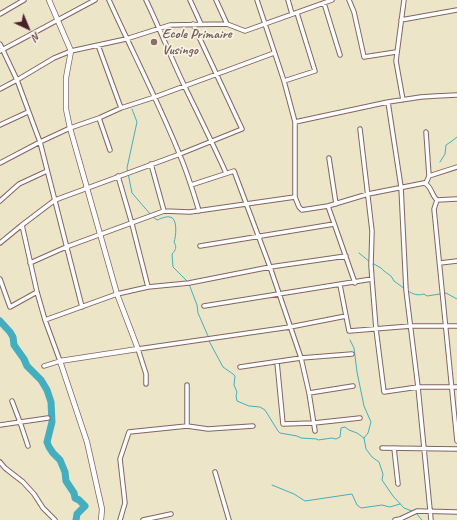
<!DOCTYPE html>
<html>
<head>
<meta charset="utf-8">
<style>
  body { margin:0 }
  #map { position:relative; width:457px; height:520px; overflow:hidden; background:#ede5c8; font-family:Caveat,sans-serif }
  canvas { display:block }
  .north { position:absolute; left:8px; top:8px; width:40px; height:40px; -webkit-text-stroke:3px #f7f3e8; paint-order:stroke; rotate:136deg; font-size:11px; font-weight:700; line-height:16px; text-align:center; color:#4a1f2b }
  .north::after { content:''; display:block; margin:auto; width:14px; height:18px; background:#4a1f2b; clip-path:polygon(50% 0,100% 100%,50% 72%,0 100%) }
</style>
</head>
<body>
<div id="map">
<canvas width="457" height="520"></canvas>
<div class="north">N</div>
</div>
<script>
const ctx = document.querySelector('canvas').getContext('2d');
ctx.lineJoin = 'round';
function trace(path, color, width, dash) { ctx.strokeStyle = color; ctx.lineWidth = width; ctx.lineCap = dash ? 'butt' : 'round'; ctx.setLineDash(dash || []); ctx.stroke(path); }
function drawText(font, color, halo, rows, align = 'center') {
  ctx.font = font + ' Caveat,sans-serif'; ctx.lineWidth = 3.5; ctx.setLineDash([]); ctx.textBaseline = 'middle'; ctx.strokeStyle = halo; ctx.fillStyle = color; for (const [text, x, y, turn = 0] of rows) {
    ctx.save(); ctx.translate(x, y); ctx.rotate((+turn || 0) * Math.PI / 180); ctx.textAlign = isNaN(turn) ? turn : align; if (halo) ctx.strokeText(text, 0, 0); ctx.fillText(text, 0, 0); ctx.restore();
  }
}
trace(new Path2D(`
  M132,109L137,122L127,168L132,193L151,215
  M440,162L445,154L446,145L452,141L457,137
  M153,217L157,220C160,219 166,216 170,217C178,218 176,237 174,242C177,247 176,250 172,254L173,267L187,281
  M359,253L370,262
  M372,263L381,268L384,271L391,276L394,281L405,289
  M189,284L197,305L198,313L208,336
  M408,291C413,294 417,296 424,294L427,296L440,294
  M443,293H446L457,299
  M350,340L354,348L357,372L364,406L371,422L368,433L364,438
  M209,341L223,367L233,374L235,376L234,385L237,392L236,396L237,401L249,406L260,407L265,410L278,431L280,433L297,436L301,438L317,439L318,440L332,438L336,439L340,437L341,428L345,427L349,430L357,433L364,438L366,449L372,457L379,462L383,474L382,480L393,496L404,508L412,511
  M272,485L294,494L305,501L352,494L357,505L361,508L382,505L390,507L400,504
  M416,513L422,520`), '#42aec0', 1);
trace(new Path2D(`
  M0,321L10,332L13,337L14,345L24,359L27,366L41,380L47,390L51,402L52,422L47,442L49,447L53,453L60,460L65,472L66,481L74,493L75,498L79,500L85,506L77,514L76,520`), '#42aec0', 7);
const minor = new Path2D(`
  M109,0C132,51 158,101 179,153C187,172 193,191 199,211
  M146,0C160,29 171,58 185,87C199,116 213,144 226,173
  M190,0L201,24
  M216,0L227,24
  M257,0L284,81L295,122V197L299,207L302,210L328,206L368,194L424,183C432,186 431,195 437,200L457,199
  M288,0L292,14
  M349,0L354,12L364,57L396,52
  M324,3L340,55
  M0,14L24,0
  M401,20L457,10
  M0,44L17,80L40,142L82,307
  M98,45L121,108
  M0,51L95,0
  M284,81L315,71L297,13
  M0,89L17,80L54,58L71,51L126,39L170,25L227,24L245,31L332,0
  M403,100L396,61L404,0
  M388,102L401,187L406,290L418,387L431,520
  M99,118L110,150
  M295,122L388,102L421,97L436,96L457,95
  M0,125L28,112
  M360,129L372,231L371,265L372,279L376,329L384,392L418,387H457
  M329,158L336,204
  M0,163L40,142L70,128L99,118L121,108L155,97L274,53
  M151,164L164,211
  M118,176L132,224L148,287
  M429,176L457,167
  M426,183L429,176L426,132
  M191,185L234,171L270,267L301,358L309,393L315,431
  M437,200L434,209L457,441
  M0,201L19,184L47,171
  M328,206L355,283
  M22,225L37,292L45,320L60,361L44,366
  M0,243L22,225L55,200L180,154L242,129L193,24
  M200,246L334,224
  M30,263L66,247L164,211L190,212L295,197
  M440,263L457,261
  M0,279L10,307L37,292
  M340,285L349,331L411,326H457
  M204,306L372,279
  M45,320L117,294L148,287L189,283L270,267L346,256
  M277,362L283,424L314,423L360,418
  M240,367L301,358L352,354
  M146,384V374L138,349L290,327L346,316
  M187,385V426
  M309,393L353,386
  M12,401L20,422L28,446
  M0,425L48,418
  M382,448L457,449
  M394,448L398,484
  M0,462L5,468L23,482L34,494L43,508L55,520
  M215,472L229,520
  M120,520L125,503L120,459L129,432L187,426L208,429L253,426
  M143,520L171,514
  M395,520L400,519L417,511L457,512`);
const tertiary = new Path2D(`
  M49,0L71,51L66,78V109L70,128L117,294L138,349L60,361L87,442L102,509L101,520`);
trace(minor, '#836462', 5.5);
trace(tertiary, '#836462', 6);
trace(minor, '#fff', 3.5);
trace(tertiary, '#fff', 4.5);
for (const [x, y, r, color] of [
  [154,42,4,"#8d6e63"]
]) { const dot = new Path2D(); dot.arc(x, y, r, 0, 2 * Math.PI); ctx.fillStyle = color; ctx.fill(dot); trace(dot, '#f7f3e8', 1.5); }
drawText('bold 14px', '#785e54', '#f7f3e8', [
  ["Ecole Primaire",162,34],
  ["Vusingo",162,50]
], 'left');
</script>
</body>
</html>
